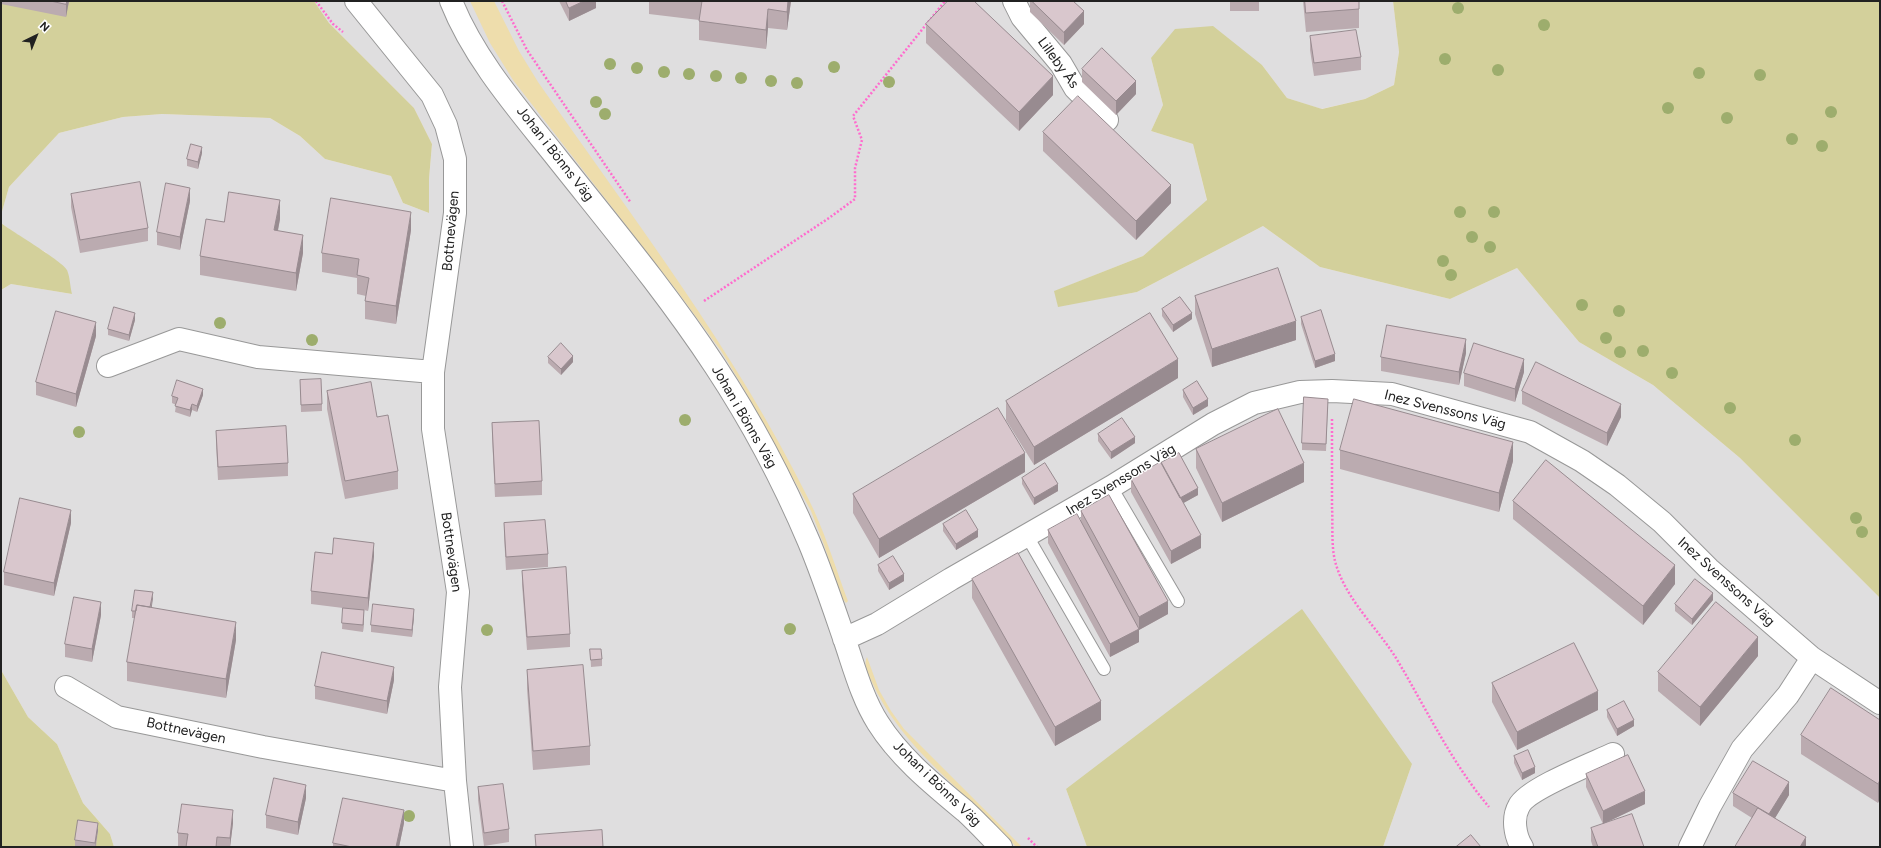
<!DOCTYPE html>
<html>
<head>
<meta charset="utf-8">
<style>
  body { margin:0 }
  #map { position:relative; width:1881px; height:848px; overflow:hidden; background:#f2e8e9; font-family:Figtree,sans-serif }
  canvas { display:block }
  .frame { position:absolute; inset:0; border:2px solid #212121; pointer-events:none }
  .north { position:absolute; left:16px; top:16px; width:40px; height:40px; -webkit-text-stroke:3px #fff; paint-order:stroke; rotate:43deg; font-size:11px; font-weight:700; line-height:16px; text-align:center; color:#212121 }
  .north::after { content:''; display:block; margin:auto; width:14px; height:18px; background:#212121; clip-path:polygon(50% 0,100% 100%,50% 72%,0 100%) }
</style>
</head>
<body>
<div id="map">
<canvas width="1881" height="848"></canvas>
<div class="frame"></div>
<div class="north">N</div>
</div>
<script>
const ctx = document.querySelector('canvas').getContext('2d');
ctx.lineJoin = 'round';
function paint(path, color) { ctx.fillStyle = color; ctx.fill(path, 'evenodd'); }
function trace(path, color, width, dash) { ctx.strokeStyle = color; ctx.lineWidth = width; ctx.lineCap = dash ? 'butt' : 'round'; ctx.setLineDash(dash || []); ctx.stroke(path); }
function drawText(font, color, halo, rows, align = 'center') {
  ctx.font = font + ' Figtree,sans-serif'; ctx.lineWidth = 3; ctx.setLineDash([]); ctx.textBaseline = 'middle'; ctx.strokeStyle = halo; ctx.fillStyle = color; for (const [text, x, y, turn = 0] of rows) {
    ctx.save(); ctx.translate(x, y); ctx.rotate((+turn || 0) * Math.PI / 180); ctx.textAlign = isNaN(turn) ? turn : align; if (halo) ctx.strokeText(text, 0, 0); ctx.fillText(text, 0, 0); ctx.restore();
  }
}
paint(new Path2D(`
  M314,1H1393L1399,52L1394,85L1365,99L1321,109L1287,98L1262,65L1151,58L1163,105L1151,131L1193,144L1207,201L1143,256L1055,291L1058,306L1137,292L1263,226L1320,267L1450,299L1517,268L1579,342L1653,385L1740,458L1880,598V847H1383L1412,764L1066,789L1087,847H114L110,834L83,803L57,744L28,717L1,670V290L11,284L72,294L46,252L35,247L1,223V215L9,187L59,133L123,117L162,114L270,118L300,136L325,159L391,176L403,203L429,213V179L432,144L414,108L329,23Z`), '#dfdedf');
paint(new Path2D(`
  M470,1H494L519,51L538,82C632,217 735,350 808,498C824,530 834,563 846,596L848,601L846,603L841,597L824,545L811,511L741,384L721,351L677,291L513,80L490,43Z
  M867,657L879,690L891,711L904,729L1022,847H1016C967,792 901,749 871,680C868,673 863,664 867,657Z`), '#eeddac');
paint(new Path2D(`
  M1,1H314L329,23L414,108L432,144L429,179V213L403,203L391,176L325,159L300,136L270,118L162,114L123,117L59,133L9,187L1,215Z
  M1393,1H1880V598L1740,458L1653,385L1579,342L1517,268L1450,299L1320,267L1263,226L1137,292L1058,307L1054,291L1143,256L1207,200L1193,144L1151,131L1163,105L1151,58L1175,29L1213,26L1262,65L1287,98L1322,109L1365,99L1394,85L1399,52Z
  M1,223C11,231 64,262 67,270C70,277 70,286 72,294L11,284L1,290Z
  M1302,609L1412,764L1383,847H1087L1066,789Z
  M1,670L28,717L57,744L83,803L110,834L114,847H1Z`), '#d3d09b');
const lane = new Path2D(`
  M1111,487L1178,601
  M1027,536L1104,669`);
const street = new Path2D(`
  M356,1L432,95L446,125L455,159V213L433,372V429L458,592L450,687L455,781L462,847
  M451,1C474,59 518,109 557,158C611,226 667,293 715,366C750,419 784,483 809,542C822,573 833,606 844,638C854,667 862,698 878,723C900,758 934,785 965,811C977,822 989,835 1001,847
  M1014,1L1022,17L1061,64L1075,88L1107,120
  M108,366L179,339L258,357L433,372
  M844,639L877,624L951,579L1111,487L1213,424L1254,403L1300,392L1332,391L1392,394L1530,432L1582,461L1617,485L1662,522L1709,569L1812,658L1880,703
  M66,687L117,717L263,747L455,781
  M1522,847C1515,836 1512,818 1519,806C1527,789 1594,763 1613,754
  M1690,847L1710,806L1742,749L1788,695L1812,658`);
trace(lane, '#989898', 14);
trace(street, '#989898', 24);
trace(new Path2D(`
  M316,1L333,24L343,32
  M502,1L527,50L631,203
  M704,301L829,218L855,199V168L862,140L853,116L945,1
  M1332,419C1332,448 1332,478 1332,507C1333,524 1331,544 1335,561C1345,599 1376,626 1396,658C1426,708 1451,762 1489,807
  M1028,838L1037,847`), '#ff6cce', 2.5, [2, 2]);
trace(lane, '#fff', 12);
trace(street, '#fff', 22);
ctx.fillStyle = '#9dad6d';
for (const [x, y] of [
  [1458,8],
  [1544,25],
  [1445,59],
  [610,64],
  [834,67],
  [637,68],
  [1498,70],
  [664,72],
  [1699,73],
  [689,74],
  [1760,75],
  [716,76],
  [741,78],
  [771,81],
  [889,82],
  [797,83],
  [596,102],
  [1668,108],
  [1831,112],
  [605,114],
  [1727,118],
  [1792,139],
  [1822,146],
  [1460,212],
  [1494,212],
  [1472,237],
  [1490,247],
  [1443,261],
  [1451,275],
  [1582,305],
  [1619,311],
  [220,323],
  [1606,338],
  [312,340],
  [1643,351],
  [1620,352],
  [1672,373],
  [1730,408],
  [685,420],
  [79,432],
  [1795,440],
  [1856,518],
  [1862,532],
  [790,629],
  [487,630],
  [409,816]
]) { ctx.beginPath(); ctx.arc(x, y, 6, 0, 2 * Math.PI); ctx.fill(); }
paint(new Path2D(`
  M1,1H69L66,17L1,4Z
  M559,1H596V8L569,21Z
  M649,1H791L787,30L768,28L766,49L699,40V20L649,14Z
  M1030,1H1073L1084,24L1064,45L1030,12Z
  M1230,1H1259V11H1230Z
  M1303,1H1359V28L1306,32Z
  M926,24L1053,95L1019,131L926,43Z
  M1310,36L1361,57V70L1314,76L1310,50Z
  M1082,69L1136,94L1116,115L1082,82Z
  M1043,132L1171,203L1136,240L1043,151Z
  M202,153L198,169L187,166V159Z
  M71,194L148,228V241L80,253L71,207Z
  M190,201L180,250L157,245V232Z
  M280,219L278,231L303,253L296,291L200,275V256L224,222Z
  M411,230L396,324L365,319V301L366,296L357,294V278L322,272V253Z
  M1195,296L1296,340L1212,367L1195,314Z
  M1162,309L1192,319L1173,332L1162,316Z
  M1301,317L1335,361L1315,368L1301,324Z
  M135,320L129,341L108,335V329Z
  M96,336L76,407L36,395V382Z
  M1466,353L1459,385L1381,371V357Z
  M548,357L573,362L561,375L548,363Z
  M1524,372L1515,402L1464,386V373Z
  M1178,378L1034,465L1006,420V401Z
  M300,380L322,404V411L301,412Z
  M1183,390L1208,406L1193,415L1183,397Z
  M327,391L377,417L398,471V489L345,499L327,409Z
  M1522,391L1621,417L1607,446L1522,404Z
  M203,395L197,412L192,410L190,417L175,412L176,405L172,403V396Z
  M1328,406L1326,451L1302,450V443Z
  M492,423L542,481V495L495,497L492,436Z
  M216,431L288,463V476L218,480L216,444Z
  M1098,434L1135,443L1111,459L1098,441Z
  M1196,449L1304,482L1222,522L1196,468Z
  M1340,450L1513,461L1499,512L1340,469Z
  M1025,472L879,558L853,513V494Z
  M1022,478L1058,491L1034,505L1022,484Z
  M1131,479L1198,495L1183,503L1201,548L1171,564L1131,492Z
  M1513,501L1675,584L1643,625L1513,519Z
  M1081,511L1168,614L1139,630V629V642L1110,657L1048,543V530L1081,521Z
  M71,523L54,596L4,585V572Z
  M504,523L548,554V567L506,570L504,536Z
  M943,524L978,537L956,550L943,531Z
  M374,556L368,611L364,610V617L363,632L342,629L343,608L311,604V591Z
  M878,565L904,581L889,590L878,571Z
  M522,571L570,634V647L527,650L522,584Z
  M972,579L1101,720L1055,746L972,598Z
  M153,598L151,607L236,640L226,698L127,681V662L135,618H132V611Z
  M1713,600L1692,625L1675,611V604Z
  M101,615L92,662L65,657V644Z
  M414,616L412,637L371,632V625Z
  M590,649L602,659V666L591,667Z
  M1758,656L1700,726L1658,691V672Z
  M527,670L590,746V765L533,770L527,689Z
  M394,680L387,714L315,699V686Z
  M1492,683L1598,710L1517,750L1492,702Z
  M1607,710L1634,726L1617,736L1607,717Z
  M1880,720L1878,803L1801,754V735Z
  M1514,756L1535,773L1522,780L1514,763Z
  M1586,774L1645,804L1603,824L1586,787Z
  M478,787L509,829V842L484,846L478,800Z
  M1733,793L1789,795L1775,818L1806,847L1752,818L1733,806Z
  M306,798L298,835L266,828V815Z
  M233,823L230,847H186L178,846V833Z
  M404,823L399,847H333V843Z
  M1591,828L1644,847H1593L1591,841Z
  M98,830L96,847H75V840Z`), '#bbabb0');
paint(new Path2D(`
  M67,1H69L66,17V4Z
  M584,1H596V8L569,21V8Z
  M788,1H791L787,30V12Z
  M768,9V28L766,49V30Z
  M1084,11V24L1064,45V32Z
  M1053,76V95L1019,131V112Z
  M1136,81V94L1116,115V101Z
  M202,147V153L198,169V162Z
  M1171,185V203L1136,240V221Z
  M190,188V201L180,250V237Z
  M280,200V219L274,249V230Z
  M411,212V230L396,324V306Z
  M303,235V253L296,291V273Z
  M135,313V320L129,341V335Z
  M1192,313V319L1173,332V325Z
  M1296,321V340L1212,367V349Z
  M96,322V336L76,407V394Z
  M1466,339V353L1459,385V372Z
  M1335,354V361L1315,368V361Z
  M573,356V362L561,375V369Z
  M1178,359V378L1034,465V447Z
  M1524,359V372L1515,402V389Z
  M203,389V395L197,412V406Z
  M1208,399V406L1193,415V408Z
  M192,404V410L190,417V410Z
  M1621,404V417L1607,446V433Z
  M1135,437V443L1111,459V452Z
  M1513,442V461L1499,512V493Z
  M1025,453V472L879,558V539Z
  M1304,463V482L1222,522V503Z
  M1058,484V491L1034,505V498Z
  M1198,488V495L1180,505V498Z
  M71,510V523L54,596V583Z
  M978,530V537L956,550V544Z
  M1201,535V548L1171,564V551Z
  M374,543V556L368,611V598Z
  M1675,565V584L1643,625V606Z
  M904,574V581L889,590V583Z
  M153,592V598L150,620V613Z
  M1713,593V600L1692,625V619Z
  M1168,601V614L1139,630V617Z
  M101,602V615L92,662V649Z
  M414,609V616L412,637V630Z
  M364,610V617L363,632V625Z
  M236,622V640L226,698V679Z
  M1139,629V642L1110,657V644Z
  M1758,637V656L1700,726V707Z
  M394,667V680L387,714V701Z
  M1598,691V710L1517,750V732Z
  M1101,701V720L1055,746V727Z
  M1634,720V726L1617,736V729Z
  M1535,767V773L1522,780V773Z
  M1880,780V799L1878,803V784Z
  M1789,782V795L1769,828V814Z
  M306,785V798L298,835V822Z
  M1645,791V804L1603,824V811Z
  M233,810V823L230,847V838Z
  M404,810V823L399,847H396Z
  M98,823V830L95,847V843Z
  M1806,837V847H1800Z`), '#988b90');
const building = new Path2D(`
  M51,1H67L66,4Z
  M566,1H584L569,8Z
  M699,1H788L787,12L768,9L766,30L699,21L702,1Z
  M948,1H974L1053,76L1019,112L926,24Z
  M1032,1H1073L1084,11L1064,32Z
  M1305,1H1359V9L1306,13Z
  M1356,30L1361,57L1314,63L1310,36Z
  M1102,48L1136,81L1116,101L1082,69Z
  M1078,96L1171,185L1136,221L1043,132Z
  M191,144L202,147L198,162L187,159Z
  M140,182L148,228L80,240L71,194Z
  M166,183L190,188L180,237L157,232Z
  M229,192L280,200L274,230L303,235L296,273L200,256L206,219L224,222Z
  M331,198L411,212L396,306L365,301L369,278L357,275L359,259L322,253Z
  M1278,268L1296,321L1212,349L1195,296Z
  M1180,297L1192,313L1173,325L1162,309Z
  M114,307L135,313L129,335L108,329Z
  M1321,310L1335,354L1315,361L1301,317Z
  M56,311L96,322L76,394L36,382Z
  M1150,313L1178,359L1034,447L1006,401Z
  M1387,325L1466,339L1459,372L1381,357Z
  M561,343L573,356L561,369L548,357Z
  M1474,343L1524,359L1515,389L1464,373Z
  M1536,362L1621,404L1607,433L1522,391Z
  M321,379L322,404L301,405L300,380Z
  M177,380L203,389L197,406L192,404L190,410L175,406L178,398L172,396Z
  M1197,381L1208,399L1193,408L1183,390Z
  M371,382L377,417L388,415L398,471L345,481L327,391Z
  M1304,397L1328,399L1326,444L1302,443Z
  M1354,399L1513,442L1499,493L1340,450Z
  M998,408L1025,453L879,539L853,494Z
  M1278,409L1304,463L1222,503L1196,449Z
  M1122,418L1135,437L1111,452L1098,434Z
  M539,421L542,481L495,484L492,423Z
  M286,426L288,463L218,467L216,431Z
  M1179,453L1198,488L1180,498L1161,463Z
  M1546,460L1675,565L1643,606L1513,501Z
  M1161,462L1201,535L1171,551L1131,479Z
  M1045,463L1058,484L1034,498L1022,478Z
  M1109,495L1168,601L1139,617L1081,511Z
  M20,498L71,510L54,583L4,572Z
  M966,510L978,530L956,544L943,524Z
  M1077,514L1139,629L1110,644L1048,530Z
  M545,520L548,554L506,557L504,523Z
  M334,538L374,543L368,598L311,591L315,552L332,554Z
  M1018,553L1101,701L1055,727L972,579Z
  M893,556L904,574L889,583L878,565Z
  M566,567L570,634L527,637L522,571Z
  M1695,579L1713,593L1692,619L1675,604Z
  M135,590L153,592L150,607L137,605L136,611H132Z
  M74,597L101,602L92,649L65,644Z
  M1716,602L1758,637L1700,707L1658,672Z
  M373,604L414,609L412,630L371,625Z
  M137,605L236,622L226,679L127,662Z
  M343,608L364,610L363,625L342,623Z
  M1574,643L1598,691L1517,732L1492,683Z
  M590,649H601L602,659L591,660Z
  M322,652L394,667L387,701L315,686Z
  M583,665L590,746L533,751L527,670Z
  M1831,688L1880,720V780L1878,784L1801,735Z
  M1624,701L1634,720L1617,729L1607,710Z
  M1528,750L1535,767L1522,773L1514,756Z
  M1628,755L1645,791L1603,811L1586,774Z
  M1753,761L1789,782L1769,814L1733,793Z
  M274,778L306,785L298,822L266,815Z
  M503,784L509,829L484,833L478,787Z
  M343,798L404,810L396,847H352L333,843Z
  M182,804L233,810L230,838L217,837L216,847H186L188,834L178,833Z
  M1758,808L1806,837L1800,847H1735Z
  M1632,814L1644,847H1598L1591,828Z
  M78,820L98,823L95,843L75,840Z
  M602,830L603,847H536L535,835Z
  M1471,835L1481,847H1456Z`);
paint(building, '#d9c7cd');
trace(building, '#988b90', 1);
drawText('14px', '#212121', '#fff', [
  ["Lilleby Ås",1058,63,54],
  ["Johan i Bönns Väg",555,154,52],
  ["Bottnevägen",451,231,-85],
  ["Inez Svenssons Väg",1445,410,14],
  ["Johan i Bönns Väg",744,417,60],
  ["Inez Svenssons Väg",1121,480,-31],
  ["Bottnevägen",451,552,82],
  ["Inez Svenssons Väg",1726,582,42],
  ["Bottnevägen",186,731,12],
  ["Johan i Bönns Väg",937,784,44]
]);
</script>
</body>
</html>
